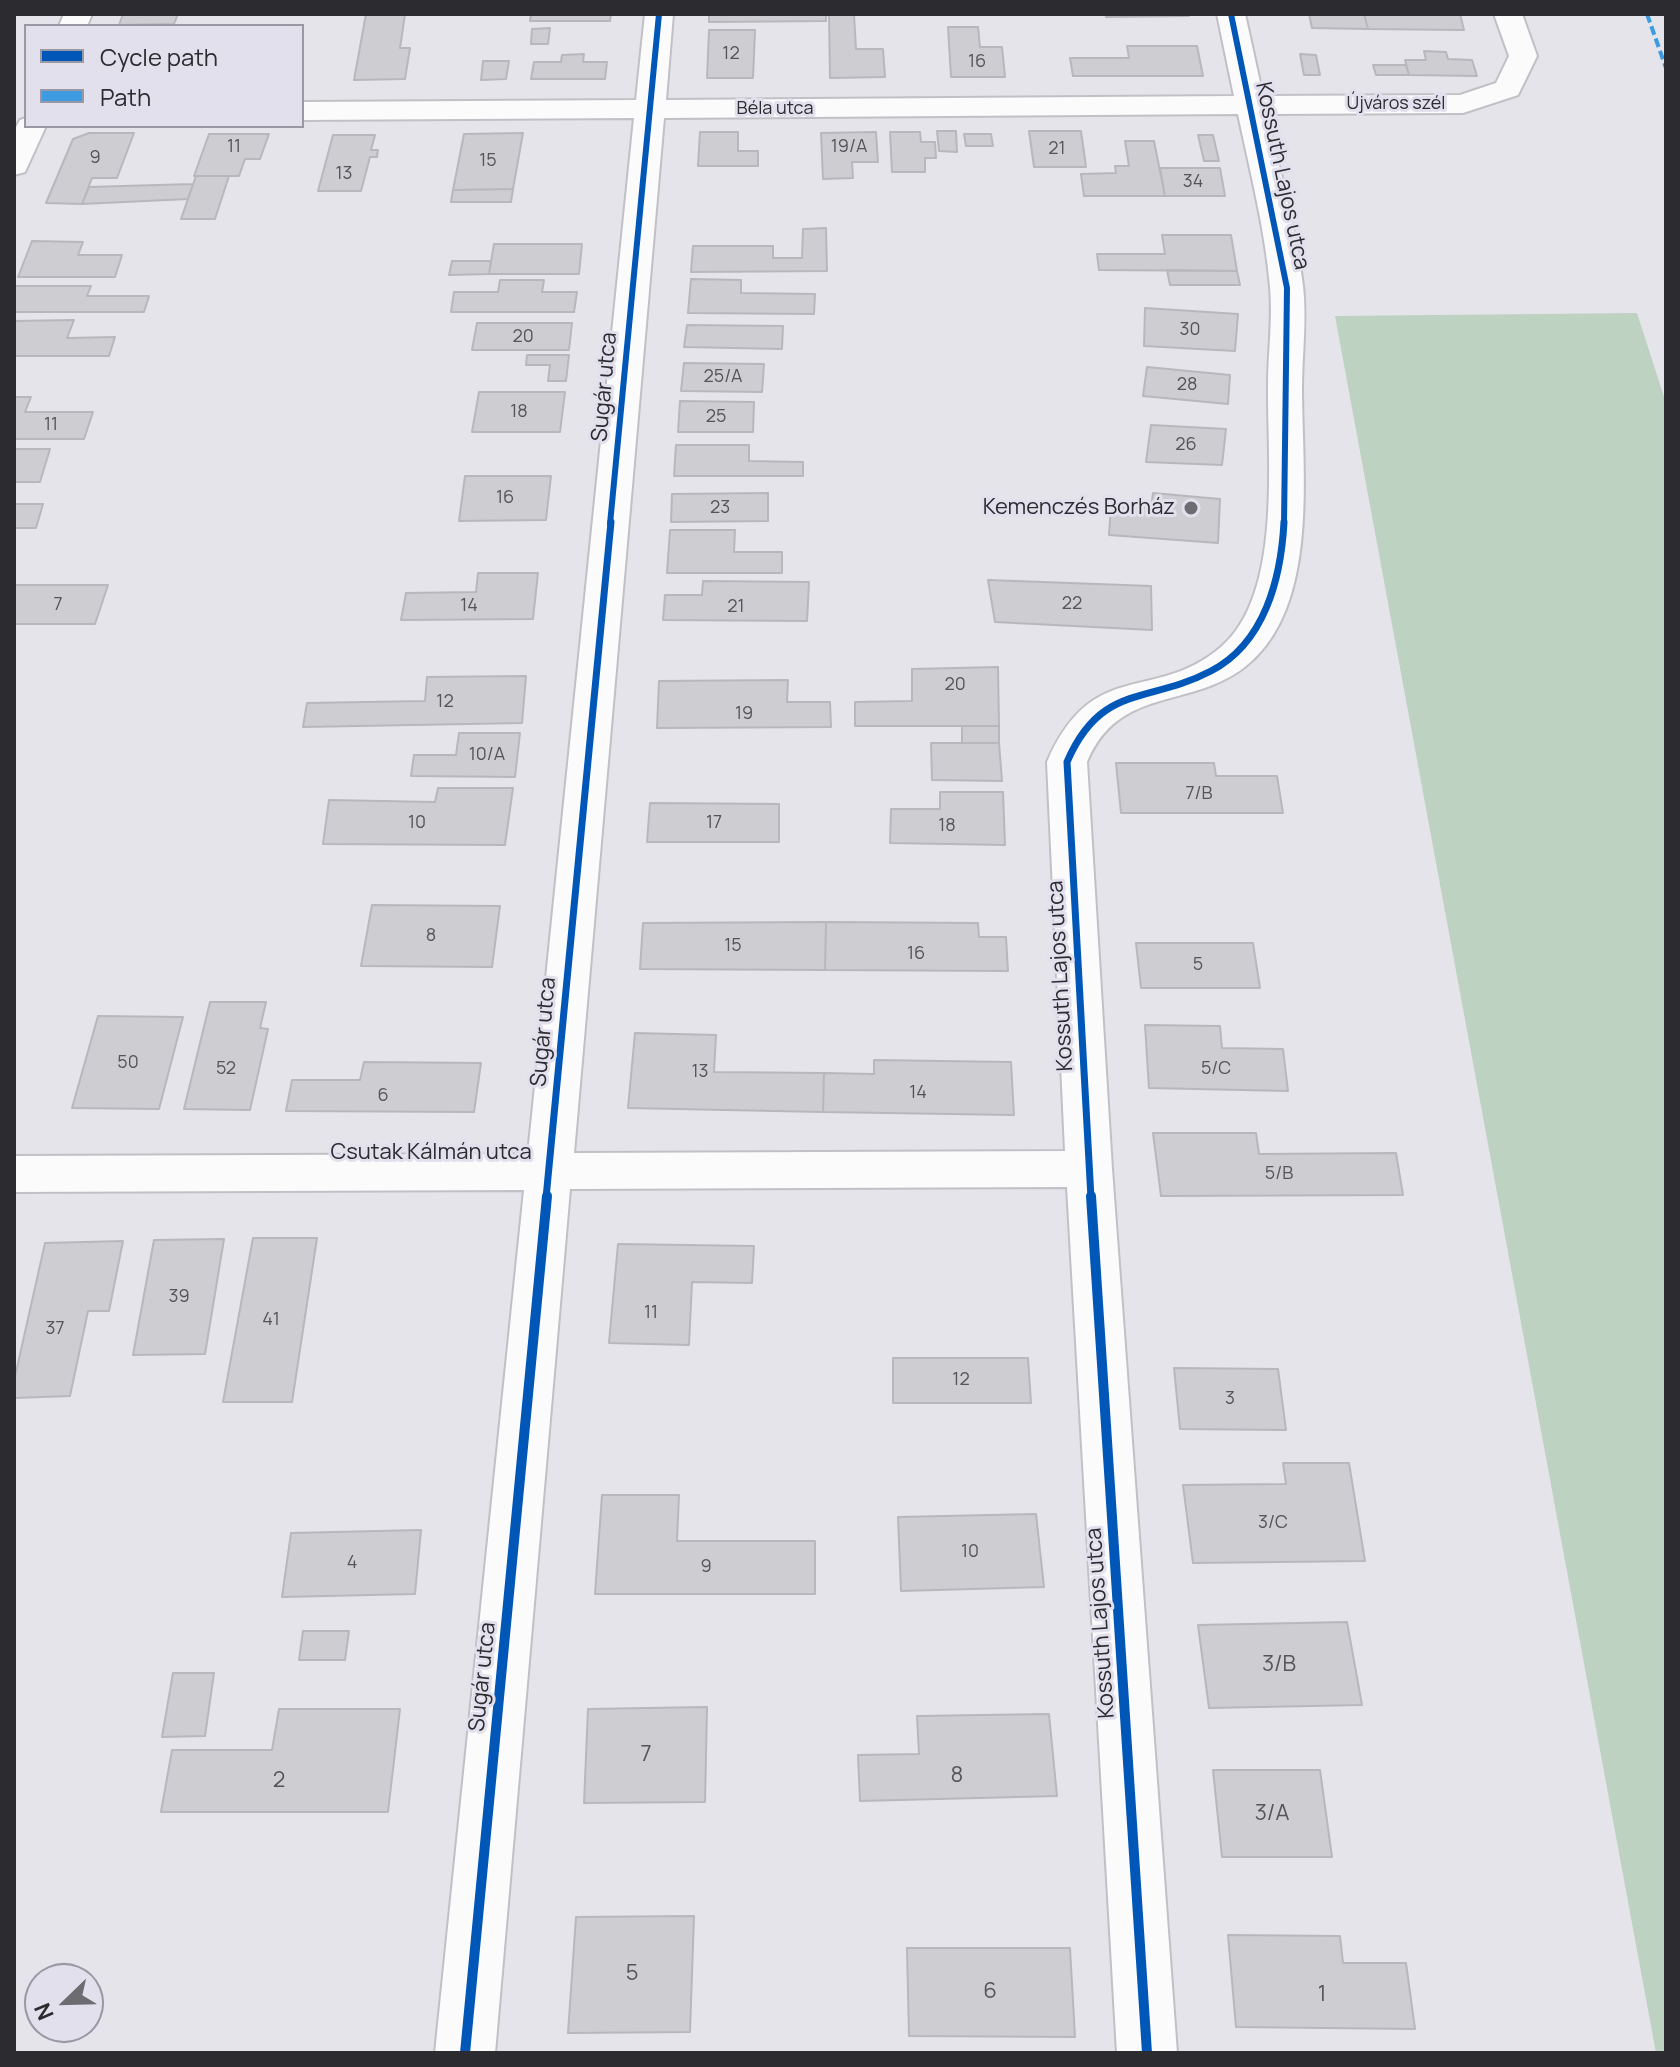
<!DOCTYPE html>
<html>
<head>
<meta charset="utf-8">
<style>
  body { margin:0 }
  #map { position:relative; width:1680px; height:2067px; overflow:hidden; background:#e5e4ea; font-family:Manrope,sans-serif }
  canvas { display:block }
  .frame { position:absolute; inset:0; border:16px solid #2c2b30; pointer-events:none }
  .legend { position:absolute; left:24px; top:24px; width:280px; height:104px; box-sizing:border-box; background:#e3e0ee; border:2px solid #9a98a2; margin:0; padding:10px 14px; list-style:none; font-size:24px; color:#2c2b30 }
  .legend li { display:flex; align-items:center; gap:16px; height:40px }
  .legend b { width:40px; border:2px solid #9a98a2 }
  .north { position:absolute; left:24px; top:1963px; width:80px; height:80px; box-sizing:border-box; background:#e3e0ee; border:2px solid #9a98a2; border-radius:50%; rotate:247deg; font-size:22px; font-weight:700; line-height:32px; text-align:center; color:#2c2b30 }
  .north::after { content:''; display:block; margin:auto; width:28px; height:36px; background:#6d6c71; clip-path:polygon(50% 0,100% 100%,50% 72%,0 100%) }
</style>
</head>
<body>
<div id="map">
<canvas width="1680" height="2067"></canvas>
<div class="frame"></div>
<ul class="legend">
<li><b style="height:10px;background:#0057b8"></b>Cycle path</li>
<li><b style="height:10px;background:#3d9ce1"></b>Path</li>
</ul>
<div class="north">N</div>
</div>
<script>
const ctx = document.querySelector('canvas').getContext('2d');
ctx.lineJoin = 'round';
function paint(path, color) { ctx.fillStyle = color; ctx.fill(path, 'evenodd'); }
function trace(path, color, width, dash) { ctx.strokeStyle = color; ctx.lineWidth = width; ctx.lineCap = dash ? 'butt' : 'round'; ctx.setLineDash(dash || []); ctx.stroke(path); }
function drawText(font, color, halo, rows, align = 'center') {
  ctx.font = font + ' Manrope,sans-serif'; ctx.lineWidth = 6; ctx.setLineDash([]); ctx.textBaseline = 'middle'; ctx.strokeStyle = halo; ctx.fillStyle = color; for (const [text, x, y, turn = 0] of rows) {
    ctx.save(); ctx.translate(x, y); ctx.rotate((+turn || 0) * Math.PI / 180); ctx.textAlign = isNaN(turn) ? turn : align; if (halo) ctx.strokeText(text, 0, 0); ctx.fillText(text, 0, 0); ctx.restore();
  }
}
paint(new Path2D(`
  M1637,313L1666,403V2053H1656L1335,316Z`), '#bdd2c1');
const building = new Path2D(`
  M123,14H178L174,24L119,25Z
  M366,14H405L400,48H410L405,79L354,80Z
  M531,14H611L610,21H530Z
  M709,14H826V21L709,22Z
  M829,14H854L856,49H883L885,77L830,78Z
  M1105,14H1189V16L1106,17Z
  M1309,14H1364L1368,29L1312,28Z
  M1364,14H1460L1464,30L1368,29Z
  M948,27H978L980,47H1002L1005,77H951Z
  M550,28L548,44H531L532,29Z
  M709,30H755L753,78H707Z
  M1127,46H1197L1203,76H1073L1070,58H1129Z
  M1424,51L1446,52L1448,59L1472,60L1477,76L1409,75L1405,60H1426Z
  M584,54L583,62H607L605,79H531L534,62H561L562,55Z
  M1300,54L1316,55L1320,75H1304Z
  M483,61H509L506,79L481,80Z
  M1373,65H1406L1409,75H1376Z
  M937,131H956L957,152L939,151Z
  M1029,131H1081L1086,167H1034Z
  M700,132H738V151H758V166H698Z
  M876,132L878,162H852L853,178L823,179L821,133Z
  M890,132H920L921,142H935L936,158H925V172H892Z
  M89,133H134L117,178H92L82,204L46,203L73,139Z
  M523,133L513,189L453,190L464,134Z
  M209,134H269L260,159H245L239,176H194Z
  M964,134H991L993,146H966Z
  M333,135H375L371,150H378L377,157H370L361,191H318Z
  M1198,135H1213L1219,161H1204Z
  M1125,141H1154L1165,196H1084L1081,174L1116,173L1115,166H1129Z
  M1160,168H1220L1225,196H1165Z
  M196,176H229L215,219H181Z
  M193,184L188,199L82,204L89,187Z
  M513,189L511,202H451L453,190Z
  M826,228L827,271L691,272L693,246H773V258H802L803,229Z
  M1162,235H1231L1237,271L1099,270L1097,254H1165Z
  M32,241L83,242L78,255H122L115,277H18Z
  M494,244H582L579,274H489Z
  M452,261H491L489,274L449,275Z
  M1167,270L1237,271L1240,285H1170Z
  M691,279L741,280V293L815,294L814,314L688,313Z
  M500,280H544L542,292H577L574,312H451L454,292H498Z
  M14,286H91L87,296H149L144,312H14Z
  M1145,308L1238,314L1235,351L1144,346Z
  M74,320L67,338L115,337L109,356H14V321Z
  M477,323H572L569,350H472Z
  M687,325L783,326L782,349L684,347Z
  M527,355H569L566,381H548L550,365H526Z
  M684,363L764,364L762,392L681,391Z
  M1147,367L1230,375L1228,404L1143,396Z
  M479,392H565L560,432H472Z
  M14,397H31L25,412H93L84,439H14Z
  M680,401L754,402L753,432H678Z
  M1151,425L1226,429L1222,465L1146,462Z
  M676,445H749V461L803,462V476H674Z
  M14,449H50L40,482H14Z
  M465,476H551L546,520L459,521Z
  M768,493V521L671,522L672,494Z
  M1153,493L1220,499L1218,543L1109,535L1111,505L1151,508Z
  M14,504H43L36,528H14Z
  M670,530H735L734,552H782V573H667Z
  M478,573H538L533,619L401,620L406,593L476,592Z
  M988,580L1151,586L1152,630L995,622Z
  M703,581L809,582L807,621L663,620L665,595H702Z
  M14,585H108L95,624H14Z
  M998,667L999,726H855V702L912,701V669Z
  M526,676L522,723L303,727L307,703L425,701L427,677Z
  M788,680L787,702H830L831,727L657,728L659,681Z
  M962,726H999V743H962Z
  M459,733H520L515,777L411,776L414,755H456Z
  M931,743H999L1002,781L932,780Z
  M1116,763H1214L1216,776H1277L1283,813H1121Z
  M438,788H513L505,845L323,844L329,800L435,802Z
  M940,792H1003L1005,845L890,843L891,809H940Z
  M650,803L779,804V842H647Z
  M372,905L500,906L492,967L361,966Z
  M826,922L825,970L640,969L643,923Z
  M826,922L978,923L979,937H1006L1008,971L825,970Z
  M1136,943H1253L1260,988H1141Z
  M210,1002H266L260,1028L268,1029L250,1110L184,1109Z
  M98,1016L183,1017L159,1109L72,1108Z
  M1145,1025L1220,1026L1222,1048L1283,1049L1288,1091L1149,1088Z
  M635,1033L716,1035L714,1072L824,1073L823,1112L628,1108Z
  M874,1060L1011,1062L1014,1115L823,1112L824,1073L874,1074Z
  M364,1062L481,1063L474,1112L286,1111L292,1080H360Z
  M1153,1133H1256L1259,1154L1396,1153L1403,1195L1161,1196Z
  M253,1238H317L292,1402H223Z
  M224,1239L205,1354L133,1355L154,1240Z
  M123,1241L109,1311H88L70,1396L14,1398V1381L45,1243Z
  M618,1244L754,1246L752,1283L692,1282L689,1345L609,1343Z
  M893,1358H1028L1031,1403H893Z
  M1174,1368L1278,1369L1286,1430L1180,1429Z
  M1283,1463H1349L1365,1561L1193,1563L1183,1485L1286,1484Z
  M602,1495H679L677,1541H815V1594H595Z
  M1036,1514L1044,1587L901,1591L898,1517Z
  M421,1530L415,1594L282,1597L291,1533Z
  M1347,1622L1362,1705L1209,1708L1198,1625Z
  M303,1631H349L345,1660H299Z
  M173,1673H214L205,1736L162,1737Z
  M707,1707L705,1802L584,1803L588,1709Z
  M279,1709H400L388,1812H161L172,1750H272Z
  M1049,1714L1057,1796L860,1801L858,1755L919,1754L917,1716Z
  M1213,1770H1320L1332,1857H1222Z
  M694,1916L690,2032L568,2033L576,1917Z
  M1228,1935L1340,1936L1343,1963H1406L1415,2029L1236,2027Z
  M907,1948H1070L1075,2037L909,2036Z`);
paint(building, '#cecdd2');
trace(building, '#b8b7bc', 2);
const street = new Path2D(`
  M64,14H92L87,26H59Z
  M645,14H673L666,100L1234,96L1217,14H1245L1263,96L1460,95L1496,83L1509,56L1494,14H1522L1537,56L1518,95L1463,113L1267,114C1280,171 1296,228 1303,286C1307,320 1302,355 1302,389C1302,472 1320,607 1246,666C1191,710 1119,685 1087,762L1112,1169L1177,2053H1117L1067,1187L570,1189L495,2053H435L524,1190L14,1192V1156L528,1154L634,118L302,120V102L636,100ZM1238,114C1250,171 1265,229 1270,287C1273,320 1268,352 1268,385C1267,458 1283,594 1221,647C1154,704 1093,656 1047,762L1065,1151L574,1153L664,118Z
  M26,118V126H46L25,172L14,175V131L20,120Z`);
trace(street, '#c1c0c6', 4);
paint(street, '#fbfbfc');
trace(new Path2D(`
  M1647,14L1666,68`), '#3d9ce1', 4, [9, 4]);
trace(new Path2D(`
  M1231,14L1287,288L1284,524
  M610,524L659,14`), '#0057b8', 6);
trace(new Path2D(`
  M546,1198L611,522
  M1091,1198L1067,762C1101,683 1148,704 1211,671C1265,643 1281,578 1284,522`), '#0057b8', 7);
trace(new Path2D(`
  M1091,1196L1147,2053
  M465,2053L547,1196`), '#0057b8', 10);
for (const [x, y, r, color] of [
  [1191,508,8,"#6d6c71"]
]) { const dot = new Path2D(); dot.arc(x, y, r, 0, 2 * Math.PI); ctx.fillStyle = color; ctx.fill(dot); trace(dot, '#e3e0ee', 3); }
drawText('18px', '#555459', null, [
  ["12",731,54],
  ["16",977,62],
  ["11",234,147],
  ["19/A",849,147],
  ["21",1057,149],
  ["9",95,158],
  ["15",488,161],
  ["13",344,174],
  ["34",1193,182],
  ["30",1190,330],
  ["20",523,337],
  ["25/A",723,377],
  ["28",1187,385],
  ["18",519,412],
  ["25",716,417],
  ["11",51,425],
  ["26",1186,445],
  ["16",505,498],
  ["23",720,508],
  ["22",1072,604],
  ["7",58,605],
  ["14",469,606],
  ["21",736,607],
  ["20",955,685],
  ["12",445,702],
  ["19",744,714],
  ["10/A",487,755],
  ["7/B",1199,794],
  ["10",417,823],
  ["17",714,823],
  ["18",947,826],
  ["8",431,936],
  ["15",733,946],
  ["16",916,954],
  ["5",1198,965],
  ["50",128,1063],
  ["52",226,1069],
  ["5/C",1216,1069],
  ["13",700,1072],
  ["14",918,1093],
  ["6",383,1096],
  ["5/B",1279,1174],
  ["39",179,1297],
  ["11",651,1313],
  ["41",271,1320],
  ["37",55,1329],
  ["12",961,1380],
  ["3",1230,1399],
  ["3/C",1273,1523],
  ["10",970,1552],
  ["4",352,1563],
  ["9",706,1567]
]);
drawText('18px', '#2c2b30', '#e3e0ee', [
  ["Újváros szél",1396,104],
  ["Béla utca",775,109]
]);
drawText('22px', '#2c2b30', '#e3e0ee', [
  ["Kossuth Lajos utca",1282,176,78],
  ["Sugár utca",605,387,-85],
  ["Kossuth Lajos utca",1061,976,-93],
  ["Sugár utca",544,1032,-85],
  ["Csutak Kálmán utca",431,1153],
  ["Kossuth Lajos utca",1101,1623,-94],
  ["Sugár utca",483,1677,-84]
]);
drawText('22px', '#2c2b30', '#e3e0ee', [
  ["Kemenczés Borház",1175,508]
], 'right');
drawText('22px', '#555459', null, [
  ["3/B",1279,1665],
  ["7",646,1755],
  ["8",957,1776],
  ["2",279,1781],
  ["3/A",1272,1814],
  ["5",632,1974],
  ["6",990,1992],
  ["1",1322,1995]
]);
</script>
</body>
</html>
